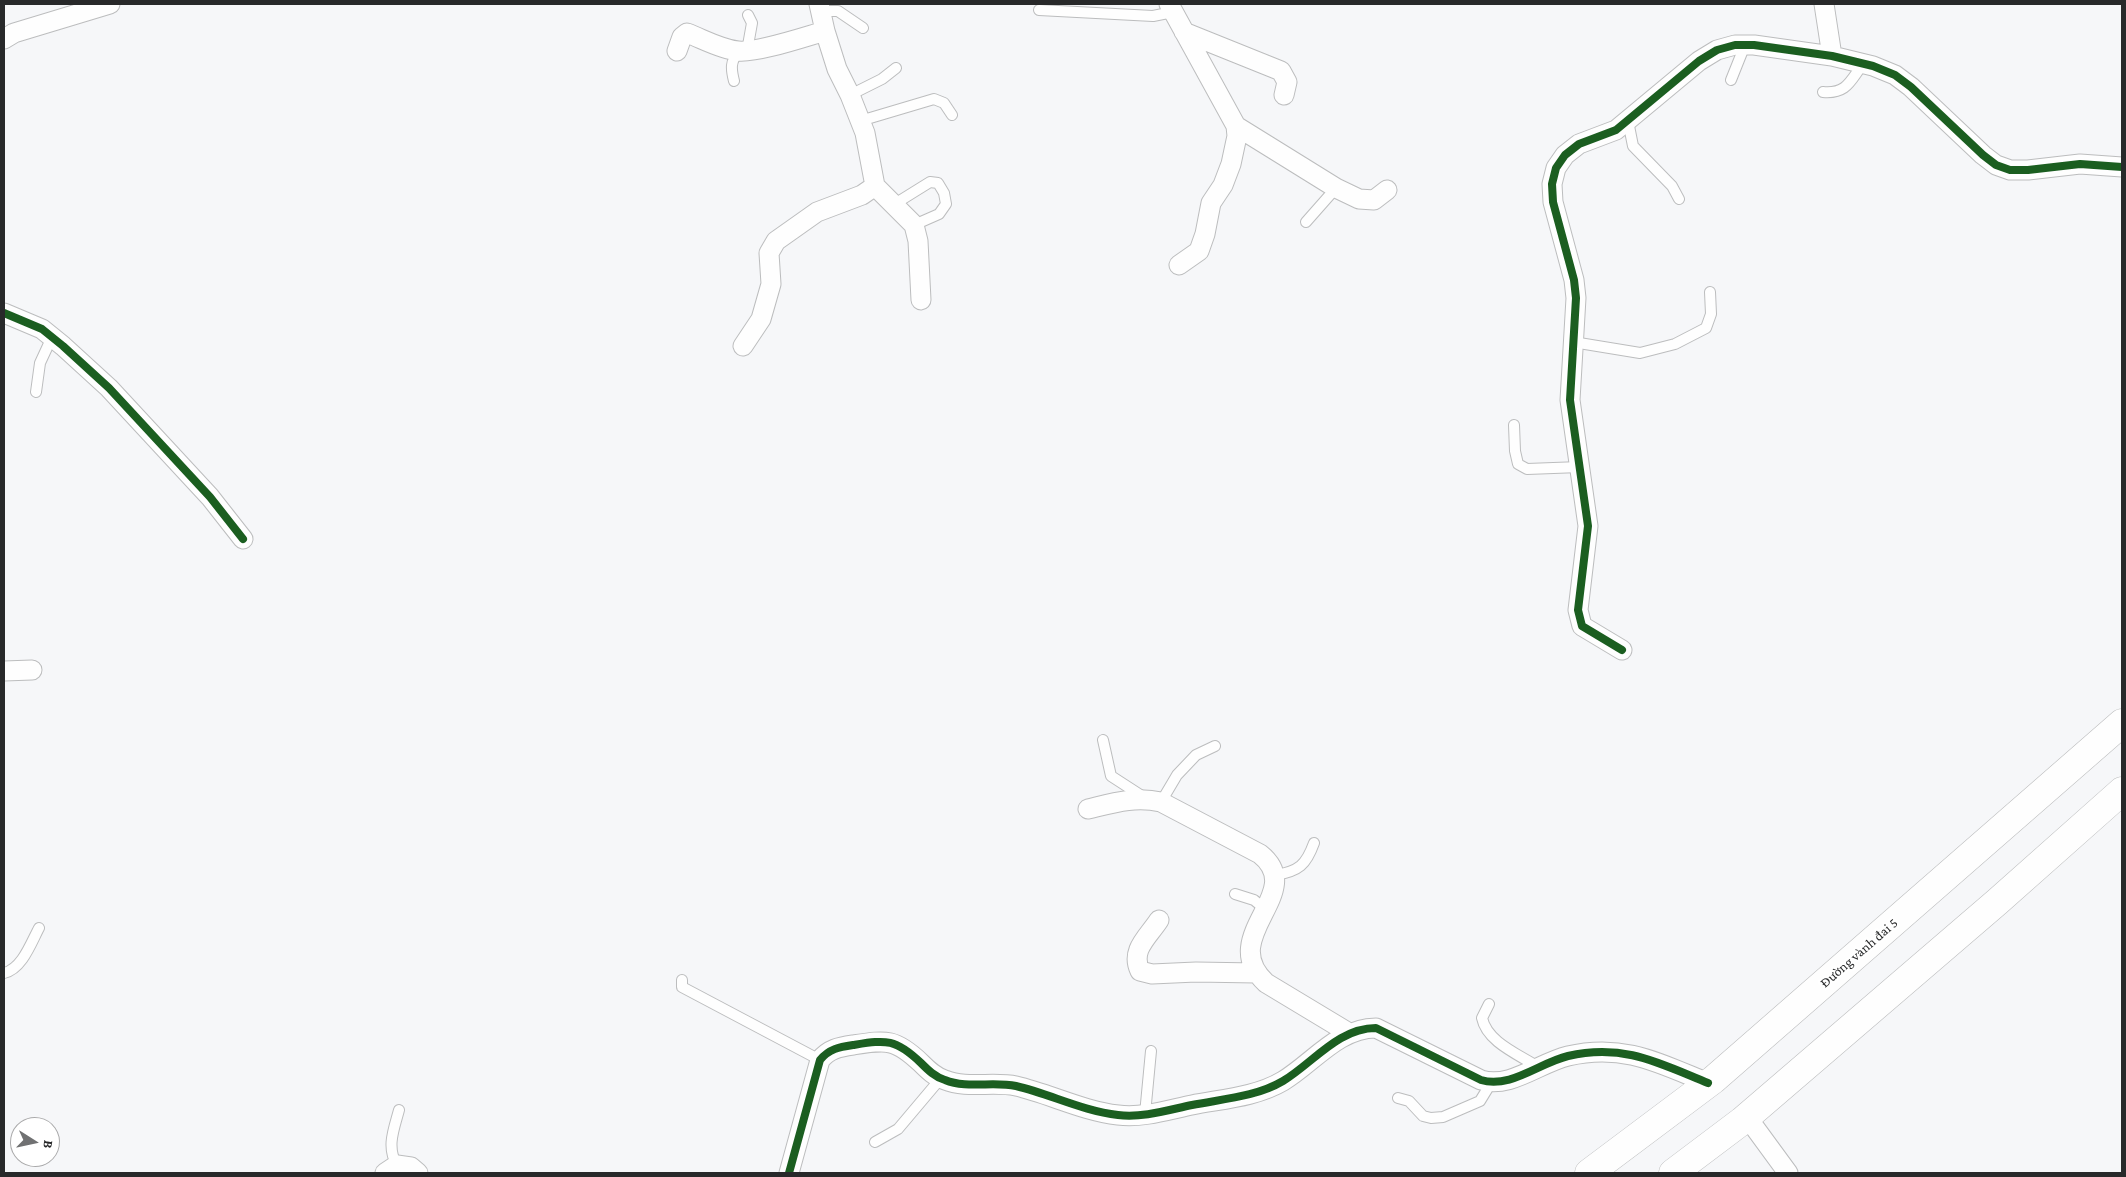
<!DOCTYPE html>
<html>
<head>
<meta charset="utf-8">
<style>
  body { margin:0 }
  #map { position:relative; width:2126px; height:1177px; overflow:hidden; background:#f6f7f9; font-family:"Crimson Pro",serif }
  canvas { display:block }
  .frame { position:absolute; inset:0; border:5px solid #28292a; pointer-events:none }
  .north { position:absolute; left:10px; top:1117px; width:50px; height:50px; box-sizing:border-box; background:#fff; border:1px solid #a9a9aa; border-radius:50%; rotate:100deg; font-size:14px; font-weight:700; line-height:20px; text-align:center; color:#28292a }
  .north::after { content:''; display:block; margin:auto; width:18px; height:22px; background:#707172; clip-path:polygon(50% 0,100% 100%,50% 72%,0 100%) }
</style>
</head>
<body>
<div id="map">
<canvas width="2126" height="1177"></canvas>
<div class="frame"></div>
<div class="north">B</div>
</div>
<script>
const ctx = document.querySelector('canvas').getContext('2d');
ctx.lineJoin = 'round';
function trace(path, color, width, dash) { ctx.strokeStyle = color; ctx.lineWidth = width; ctx.lineCap = dash ? 'butt' : 'round'; ctx.setLineDash(dash || []); ctx.stroke(path); }
function drawText(font, color, halo, rows, align = 'center') {
  ctx.font = font + ' "Crimson Pro",serif'; ctx.lineWidth = 5; ctx.setLineDash([]); ctx.textBaseline = 'middle'; ctx.strokeStyle = halo; ctx.fillStyle = color; for (const [text, x, y, turn = 0] of rows) {
    ctx.save(); ctx.translate(x, y); ctx.rotate((+turn || 0) * Math.PI / 180); ctx.textAlign = isNaN(turn) ? turn : align; if (halo) ctx.strokeText(text, 0, 0); ctx.fillText(text, 0, 0); ctx.restore();
  }
}
const lane = new Path2D(`
  M1039,10L1153,16L1173,12
  M821,11H838L863,28
  M747,51L752,23L748,15
  M1731,80L1745,45
  M734,81C731,69 730,61 739,52
  M1823,92C1847,94 1850,81 1863,64
  M850,95L882,79L896,68
  M860,121L934,99L944,103L952,115
  M1628,121L1633,146L1672,186L1679,199
  M893,205L930,182L938,183L944,193L946,204L939,214L914,225
  M1306,222L1336,188
  M1573,342L1640,353L1675,344L1706,328L1711,314L1710,292
  M36,392L40,363L52,337
  M1514,425L1515,451L1518,464L1527,469L1580,467
  M1103,740L1111,776L1145,798
  M1161,802L1177,775L1196,755L1215,746
  M1276,875C1299,871 1306,865 1314,843
  M1235,894L1254,900L1265,909
  M4,973C22,969 31,943 39,928
  M682,980V987L820,1060
  M1489,1004L1482,1018C1487,1042 1518,1054 1538,1067
  M1398,1098L1409,1101L1423,1116L1431,1118L1443,1117L1480,1101L1491,1083
  M1145,1114L1151,1051
  M875,1142L898,1129L941,1078
  M397,1165C386,1147 394,1129 399,1110`);
const street = new Path2D(`
  M819,4L825,31L837,69L850,95L865,133L875,186L914,225L918,241L921,300
  M1169,4L1236,126L1237,136L1231,164L1223,185L1211,203L1205,234L1199,251L1179,265
  M1824,4L1832,56
  M1184,32L1281,71L1287,82L1284,95
  M4,39L14,33L110,4
  M677,51L682,37L687,33C703,39 720,49 738,51C757,53 804,37 825,31
  M1236,126L1336,188L1359,199L1374,200L1387,190
  M4,313L42,329L63,346L109,388L210,497L243,539
  M743,346L761,319L771,284L769,253L776,241L817,212L862,195L875,186
  M1622,650L1582,626L1578,610L1588,526L1570,400L1576,298L1574,280L1553,202L1552,184L1556,168L1565,155L1579,144L1616,130L1699,61L1717,50L1735,45H1754L1832,56L1873,66L1895,75L1911,87L1983,155L1996,165L2010,170H2028L2080,164L2122,167
  M4,671L32,670
  M1088,809C1113,803 1135,796 1161,802L1260,854C1309,893 1215,936 1266,983L1349,1033
  M1159,920C1148,937 1130,950 1140,971L1152,974L1196,972L1256,973
  M1747,1117L1788,1173
  M385,1173L397,1165L411,1167L418,1173
  M789,1173L820,1060C829,1049 839,1047 853,1045C886,1040 895,1038 921,1063C928,1070 935,1077 945,1080C967,1089 993,1081 1016,1086C1050,1094 1083,1111 1118,1115C1143,1118 1168,1110 1192,1105C1222,1099 1256,1097 1283,1081C1313,1063 1338,1028 1376,1028L1481,1080C1510,1089 1539,1063 1568,1056C1623,1043 1659,1063 1708,1083`);
const secondary = new Path2D(`
  M1589,1173L1713,1080L2122,723
  M1673,1173L1742,1121L1997,902L2122,791`);
trace(lane, '#bcbdbe', 12);
trace(street, '#bcbdbe', 21);
trace(secondary, '#bcbdbe', 29);
trace(lane, '#fefefe', 10);
trace(street, '#fefefe', 19);
trace(secondary, '#fefefe', 28);
trace(new Path2D(`
  M4,313L42,329L63,346L109,388L210,497L243,539
  M1622,650L1582,626L1578,610L1588,526L1570,400L1576,298L1574,280L1553,202L1552,184L1556,168L1565,155L1579,144L1616,130L1699,61L1717,50L1735,45H1754L1832,56L1873,66L1895,75L1911,87L1983,155L1996,165L2010,170H2028L2080,164L2122,167
  M789,1173L820,1060C829,1049 839,1047 853,1045C886,1040 895,1038 921,1063C928,1070 935,1077 945,1080C967,1089 993,1081 1016,1086C1050,1094 1083,1111 1118,1115C1143,1118 1168,1110 1192,1105C1222,1099 1256,1097 1283,1081C1313,1063 1338,1028 1376,1028L1481,1080C1510,1089 1539,1063 1568,1056C1623,1043 1659,1063 1708,1083`), '#1b5e20', 8);
drawText('14px', '#28292a', '#fff', [
  ["Đường vành đai 5",1859,953,-41]
]);
</script>
</body>
</html>
